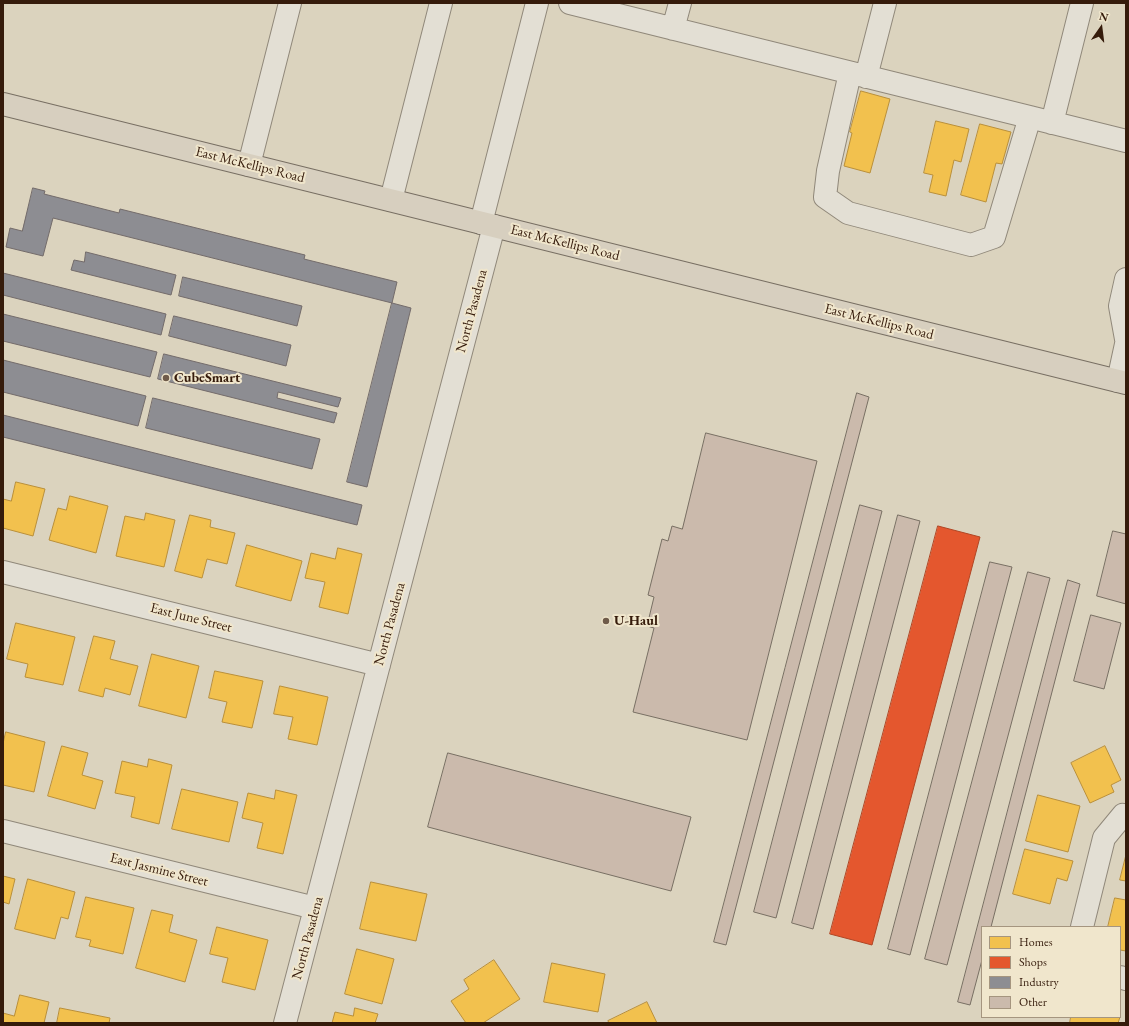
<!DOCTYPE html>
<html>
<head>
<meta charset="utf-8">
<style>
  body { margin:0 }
  #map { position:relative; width:1129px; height:1026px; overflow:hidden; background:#dbd3be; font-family:"EB Garamond",serif }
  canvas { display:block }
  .frame { position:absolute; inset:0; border:4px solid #351b0b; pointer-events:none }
  .legend { position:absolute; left:981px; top:926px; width:140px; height:92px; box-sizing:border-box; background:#f0e6cc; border:1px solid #a5957f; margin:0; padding:5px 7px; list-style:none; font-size:12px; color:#351b0b }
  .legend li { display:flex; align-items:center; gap:8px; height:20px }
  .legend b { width:20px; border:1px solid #a5957f }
  .north { position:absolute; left:1081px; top:8px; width:40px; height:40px; -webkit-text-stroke:3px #f0e6cc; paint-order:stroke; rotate:14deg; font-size:11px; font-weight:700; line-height:16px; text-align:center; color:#351b0b }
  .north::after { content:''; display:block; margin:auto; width:14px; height:18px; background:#351b0b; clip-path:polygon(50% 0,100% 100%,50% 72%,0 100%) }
</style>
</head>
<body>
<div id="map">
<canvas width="1129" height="1026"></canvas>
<div class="frame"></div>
<ul class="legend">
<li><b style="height:11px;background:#f2c14e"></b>Homes</li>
<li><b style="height:11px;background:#e4572e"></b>Shops</li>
<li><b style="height:11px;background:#8d8d92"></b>Industry</li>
<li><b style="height:11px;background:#cbbaac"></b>Other</li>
</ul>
<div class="north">N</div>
</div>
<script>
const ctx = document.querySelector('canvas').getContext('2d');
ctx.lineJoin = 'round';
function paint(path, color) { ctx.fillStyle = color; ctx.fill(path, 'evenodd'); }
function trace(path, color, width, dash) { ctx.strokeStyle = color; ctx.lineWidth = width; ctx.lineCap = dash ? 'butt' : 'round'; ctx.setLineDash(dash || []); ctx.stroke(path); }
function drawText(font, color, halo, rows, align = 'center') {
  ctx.font = font + ' "EB Garamond",serif'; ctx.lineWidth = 4; ctx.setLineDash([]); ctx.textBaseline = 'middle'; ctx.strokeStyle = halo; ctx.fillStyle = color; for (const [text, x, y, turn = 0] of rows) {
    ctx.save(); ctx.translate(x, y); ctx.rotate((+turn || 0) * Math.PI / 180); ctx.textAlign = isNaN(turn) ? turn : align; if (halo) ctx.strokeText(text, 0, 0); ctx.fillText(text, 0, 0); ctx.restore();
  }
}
const homes = new Path2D(`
  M861,91L890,99L870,173L844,166L852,133L850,132Z
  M936,121L969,129L961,162L954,160L946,196L929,192L933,175L924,173Z
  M980,124L1011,132L1002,164L996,163L986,202L961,195Z
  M16,482L45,489L33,536L3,528V499L11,501Z
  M70,496L108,506L96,553L49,540L58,508L66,510Z
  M146,513L175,520L164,567L116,556L125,516L144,520Z
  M190,515L211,520L210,527L235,533L227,564L207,559L202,578L175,571Z
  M247,545L302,561L291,601L236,586Z
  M338,548L362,554L348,614L319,607L325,582L305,578L311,553L335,559Z
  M16,623L75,637L63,685L25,677L28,664L7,659Z
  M94,636L115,641L110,659L138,666L130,695L105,688L103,697L79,691Z
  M152,654L199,666L186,718L139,706Z
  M215,671L263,681L252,728L222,722L227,702L209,698Z
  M280,686L328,697L317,745L288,739L293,717L274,714Z
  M6,732L45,742L34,792L3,785V744Z
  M62,746L88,753L82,775L103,781L95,809L48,796Z
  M1105,746L1121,780L1111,785L1114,792L1090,803L1071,763Z
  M149,759L172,765L159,824L131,817L135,797L115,793L122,761L147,767Z
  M182,789L238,802L229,842L172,829Z
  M276,790L297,795L283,854L257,848L263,823L242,818L248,793L274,799Z
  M1038,795L1080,806L1068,852L1026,841Z
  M1025,849L1073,861L1067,881L1057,878L1050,904L1013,894Z
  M1126,855V881L1120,880Z
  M3,876L15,879L9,904L3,902Z
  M28,879L75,892L68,919L61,917L55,939L15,929Z
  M371,882L427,894L416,941L360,929Z
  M86,897L134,908L123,954L89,946L91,940L76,937Z
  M1115,898L1126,900V951L1120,950V927H1108Z
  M152,910L173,915L169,932L197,940L185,982L136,968Z
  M217,927L268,940L255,990L222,982L228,958L210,954Z
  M357,949L394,959L382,1004L345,994Z
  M494,960L520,999L483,1023H466L451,1001L469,989L464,980Z
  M552,963L605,974L598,1012L544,1002Z
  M20,995L49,1002L44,1023H3V1013L14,1016Z
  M647,1002L657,1023H609L608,1021Z
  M60,1008L110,1018L109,1023H57Z
  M355,1008L378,1014L375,1023H332L335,1012L353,1016Z
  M1071,1017H1120L1118,1023H1070Z`);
paint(homes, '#f2c14e');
trace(homes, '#b98f3a', 1);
const shops = new Path2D(`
  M938,526L980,537L872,945L830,934Z`);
paint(shops, '#e4572e');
trace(shops, '#b04524', 1);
const industry = new Path2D(`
  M33,188L45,191L44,194L119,213L120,209L305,255L304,259L397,282L392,303L53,218L43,256L6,247L10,228L22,231Z
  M86,252L176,275L171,295L71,270L74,260L84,262Z
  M3,273L166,314L161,335L3,295Z
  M183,277L302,306L297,326L179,296Z
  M392,303L411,308L367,487L347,482Z
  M3,314L157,352L150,377L3,341Z
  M174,316L291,345L286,366L169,336Z
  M164,354L341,398L338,407L278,392L277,398L337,413L334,423L158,379Z
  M3,360L146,396L138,426L3,392Z
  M153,398L320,439L312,469L146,428Z
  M3,415L362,505L357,525L3,437Z`);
paint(industry, '#8d8d92');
trace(industry, '#736b6a', 1);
const building = new Path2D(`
  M857,393L869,397L726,945L714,942Z
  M706,433L817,461L747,740L633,712L654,628L647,626L654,597L648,595L662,539L668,541L672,526L682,529Z
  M860,505L882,511L776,918L754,912Z
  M898,515L920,521L813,929L792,923Z
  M1113,531L1126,534V604L1097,596Z
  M990,562L1012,567L910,955L888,949Z
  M1028,572L1050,578L947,965L925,959Z
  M1068,580L1080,584L991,927H982V960L970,1005L958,1002Z
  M1091,615L1121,623L1104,689L1074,681Z
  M448,753L691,817L671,891L428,827Z`);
paint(building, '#cbbaac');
trace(building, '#786f63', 1);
const minor = new Path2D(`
  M570,3L1126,141
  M673,29L680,3
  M850,73L828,171L825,197L848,213L971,245L994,237L1030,117
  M866,77L885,3
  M1052,123L1082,3
  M249,165L290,3
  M391,200L441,3
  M481,223L537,3
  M1126,279L1120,306L1126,339
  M1118,381L1126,344
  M3,572L379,665
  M3,831L315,908
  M1082,927L1104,838L1123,815L1126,816
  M1120,977L1126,979
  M285,1023L494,226`);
const major = new Path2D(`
  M3,104L1126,383`);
trace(minor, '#90887a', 24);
trace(major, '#786f63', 24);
trace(minor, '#e3dfd4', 22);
trace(major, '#d7cfbf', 22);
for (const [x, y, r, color] of [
  [166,378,4,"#6f5b4a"],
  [606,621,4,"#6f5b4a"]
]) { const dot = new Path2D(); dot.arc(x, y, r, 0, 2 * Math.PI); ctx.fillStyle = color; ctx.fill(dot); trace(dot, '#f0e6cc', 1.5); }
drawText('14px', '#351b0b', '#f0e6cc', [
  ["East McKellips Road",250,165,14],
  ["East McKellips Road",565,243,14],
  ["North Pasadena",472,311,-75],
  ["East McKellips Road",879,322,14],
  ["East June Street",191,618,14],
  ["North Pasadena",390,624,-75],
  ["East Jasmine Street",159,870,14],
  ["North Pasadena",308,938,-75]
]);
drawText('bold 14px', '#351b0b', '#f0e6cc', [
  ["CubeSmart",174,378],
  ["U-Haul",614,621]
], 'left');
</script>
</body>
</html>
